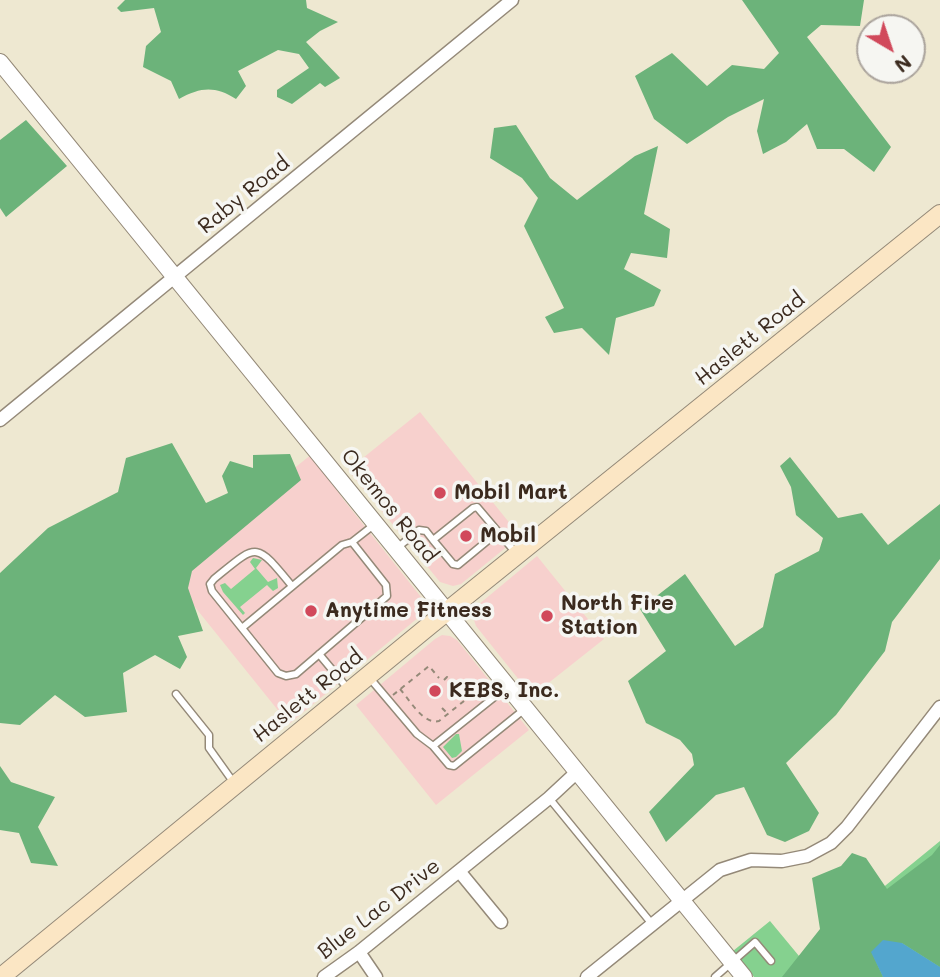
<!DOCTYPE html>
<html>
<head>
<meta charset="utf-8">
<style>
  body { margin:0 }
  #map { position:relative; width:940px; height:977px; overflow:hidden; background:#eee8d1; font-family:Mali,sans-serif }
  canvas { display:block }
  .north { position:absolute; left:856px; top:14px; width:70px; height:70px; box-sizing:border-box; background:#f6f6f2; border:2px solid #aba49d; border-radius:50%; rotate:141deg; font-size:19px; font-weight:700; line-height:28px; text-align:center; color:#3b2a1e }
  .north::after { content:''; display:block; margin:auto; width:24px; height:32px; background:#d1495b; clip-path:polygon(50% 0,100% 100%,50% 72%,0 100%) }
</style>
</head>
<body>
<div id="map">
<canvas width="940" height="977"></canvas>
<div class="north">N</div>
</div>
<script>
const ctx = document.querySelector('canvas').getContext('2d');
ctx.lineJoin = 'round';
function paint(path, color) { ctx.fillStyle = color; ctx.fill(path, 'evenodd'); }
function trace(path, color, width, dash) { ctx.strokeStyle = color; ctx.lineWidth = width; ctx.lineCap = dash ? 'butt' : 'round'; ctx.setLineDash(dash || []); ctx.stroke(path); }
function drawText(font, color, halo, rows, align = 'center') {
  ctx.font = font + ' Mali,sans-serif'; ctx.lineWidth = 7; ctx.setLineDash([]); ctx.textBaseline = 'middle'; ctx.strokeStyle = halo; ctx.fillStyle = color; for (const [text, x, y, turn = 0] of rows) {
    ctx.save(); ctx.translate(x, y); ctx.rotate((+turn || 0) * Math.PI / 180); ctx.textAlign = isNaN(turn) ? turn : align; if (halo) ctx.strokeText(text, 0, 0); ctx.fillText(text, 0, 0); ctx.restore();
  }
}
paint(new Path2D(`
  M420,412L520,536L461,584L453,586L440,582L348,470Z
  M312,454L343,499L421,597L424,609L419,617L289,724L166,571Z
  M537,556L604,639L532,696L476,626L473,617L478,605Z
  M442,635L450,636L457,640L529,730L436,805L356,705L435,639Z`), '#f7d0cd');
paint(new Path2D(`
  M253,558L262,560L256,568L268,582L277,578L278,588L273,591L267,585L240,607L245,613L243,615L223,592L220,585L225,583L231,589L255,569L250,562Z
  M456,734H459L462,751L456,757L452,758L443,747Z
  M940,841V977H754L733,951L770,921L799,956Z`), '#85d18f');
paint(new Path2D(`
  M125,0H306L307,8L338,22L320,31L306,42L340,78L325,87L320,83L292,104L277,97V90L309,68L299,54L278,50L238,71L246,86L236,99C215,86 201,87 179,99L171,81L143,67L146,46L161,32L154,8L121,12L117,8Z
  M742,0H864L860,26L821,25L807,37L891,147L874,172L844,149H817L807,124L786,142L763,154L757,131L764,99L728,117L687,144L654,119L635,76L672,53L707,86L732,65L764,69L779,53Z
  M26,120L67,166L6,217L0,208V140Z
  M516,125L550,178L577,200L635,156L658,146L644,214L670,229L667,258L631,253L624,269L661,290L654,306L616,318L609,355L582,328L554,333L545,317L564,308L524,226L538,198L522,178L490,158L494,128Z
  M172,443L206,503L228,493L222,476L230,461L253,468V455L290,454L301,480L192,571L188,588L203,631L178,636L187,657L180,669L155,655L123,673L127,712L85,717L55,695L20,725L0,723V573L48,528L118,492L126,458Z
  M790,457L838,518L862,513L888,545L940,504V559L892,622L885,651L836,715L786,763L819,813L809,831L785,842L767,835L744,787L716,795L666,842L649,812L694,765L692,754L680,740L646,723L628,681L666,651L640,609L685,574L735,646L763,627L775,574L819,551L823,538L796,515L791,487L780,466Z
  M0,766L11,782L55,797L38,827L58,866L31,863L19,833L0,830Z
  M940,845V967L902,943L872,953L883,977H782L820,929L812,878L841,866L852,853L866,858L887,889L932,855Z`), '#6cb37a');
paint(new Path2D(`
  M883,940L902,943L940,967V977H883L871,952Z`), '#53a6ce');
const service = new Path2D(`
  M433,540L453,564L458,565L498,532
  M397,548L419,530L426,531L433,540L473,508L477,507L516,553
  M292,586C255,541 258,543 214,579L210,584L212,591L278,673L286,676L296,674L387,596L386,585L352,542
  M242,628L342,545L352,542L375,524
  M319,654L349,690
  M368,676L417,734L433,746
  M507,687L433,746L449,765L454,766L526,708
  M176,694L209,735V748L234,783
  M549,798L652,924
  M715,977L755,942L771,961`);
const minor = new Path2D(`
  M0,420L512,0
  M459,871L501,922
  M359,952L376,977
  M324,977L359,952L549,798L577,772
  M587,977L720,870L751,860L782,861L807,856L831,843L847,827L940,707`);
const tertiary = new Path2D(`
  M0,62L744,977`);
const secondary = new Path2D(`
  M1,977L430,625L940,214`);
trace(service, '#948978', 9);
trace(minor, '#948978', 15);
trace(tertiary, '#948978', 18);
trace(secondary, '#948978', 20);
trace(new Path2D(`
  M444,680L447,677L465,699
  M400,689C410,700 423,725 439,721L484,685
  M393,695L429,666L439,678
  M442,708L447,713`), '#948978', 2, [5, 5]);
trace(service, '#fff', 6);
trace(minor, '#fff', 12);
trace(tertiary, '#fff', 16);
trace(secondary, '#fbe6c4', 18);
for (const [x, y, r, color] of [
  [440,493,7,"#d1495b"],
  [466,536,7,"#d1495b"],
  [311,611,7,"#d1495b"],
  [547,616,7,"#d1495b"],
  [435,691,7,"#d1495b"]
]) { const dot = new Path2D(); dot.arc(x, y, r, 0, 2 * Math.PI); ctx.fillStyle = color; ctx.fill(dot); trace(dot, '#f6f6f2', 2.5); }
drawText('21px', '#3b2a1e', '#f6f6f2', [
  ["Raby Road",244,195,-39],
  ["Haslett Road",750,339,-39],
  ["Okemos Road",389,506,51],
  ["Haslett Road",308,696,-39],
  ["Blue Lac Drive",379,909,-38]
]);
drawText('bold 21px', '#3b2a1e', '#f6f6f2', [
  ["Mobil Mart",454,493],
  ["Mobil",480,536],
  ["North Fire",561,604],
  ["Station",561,628],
  ["Anytime Fitness",325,611],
  ["KEBS, Inc.",449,691]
], 'left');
</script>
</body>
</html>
